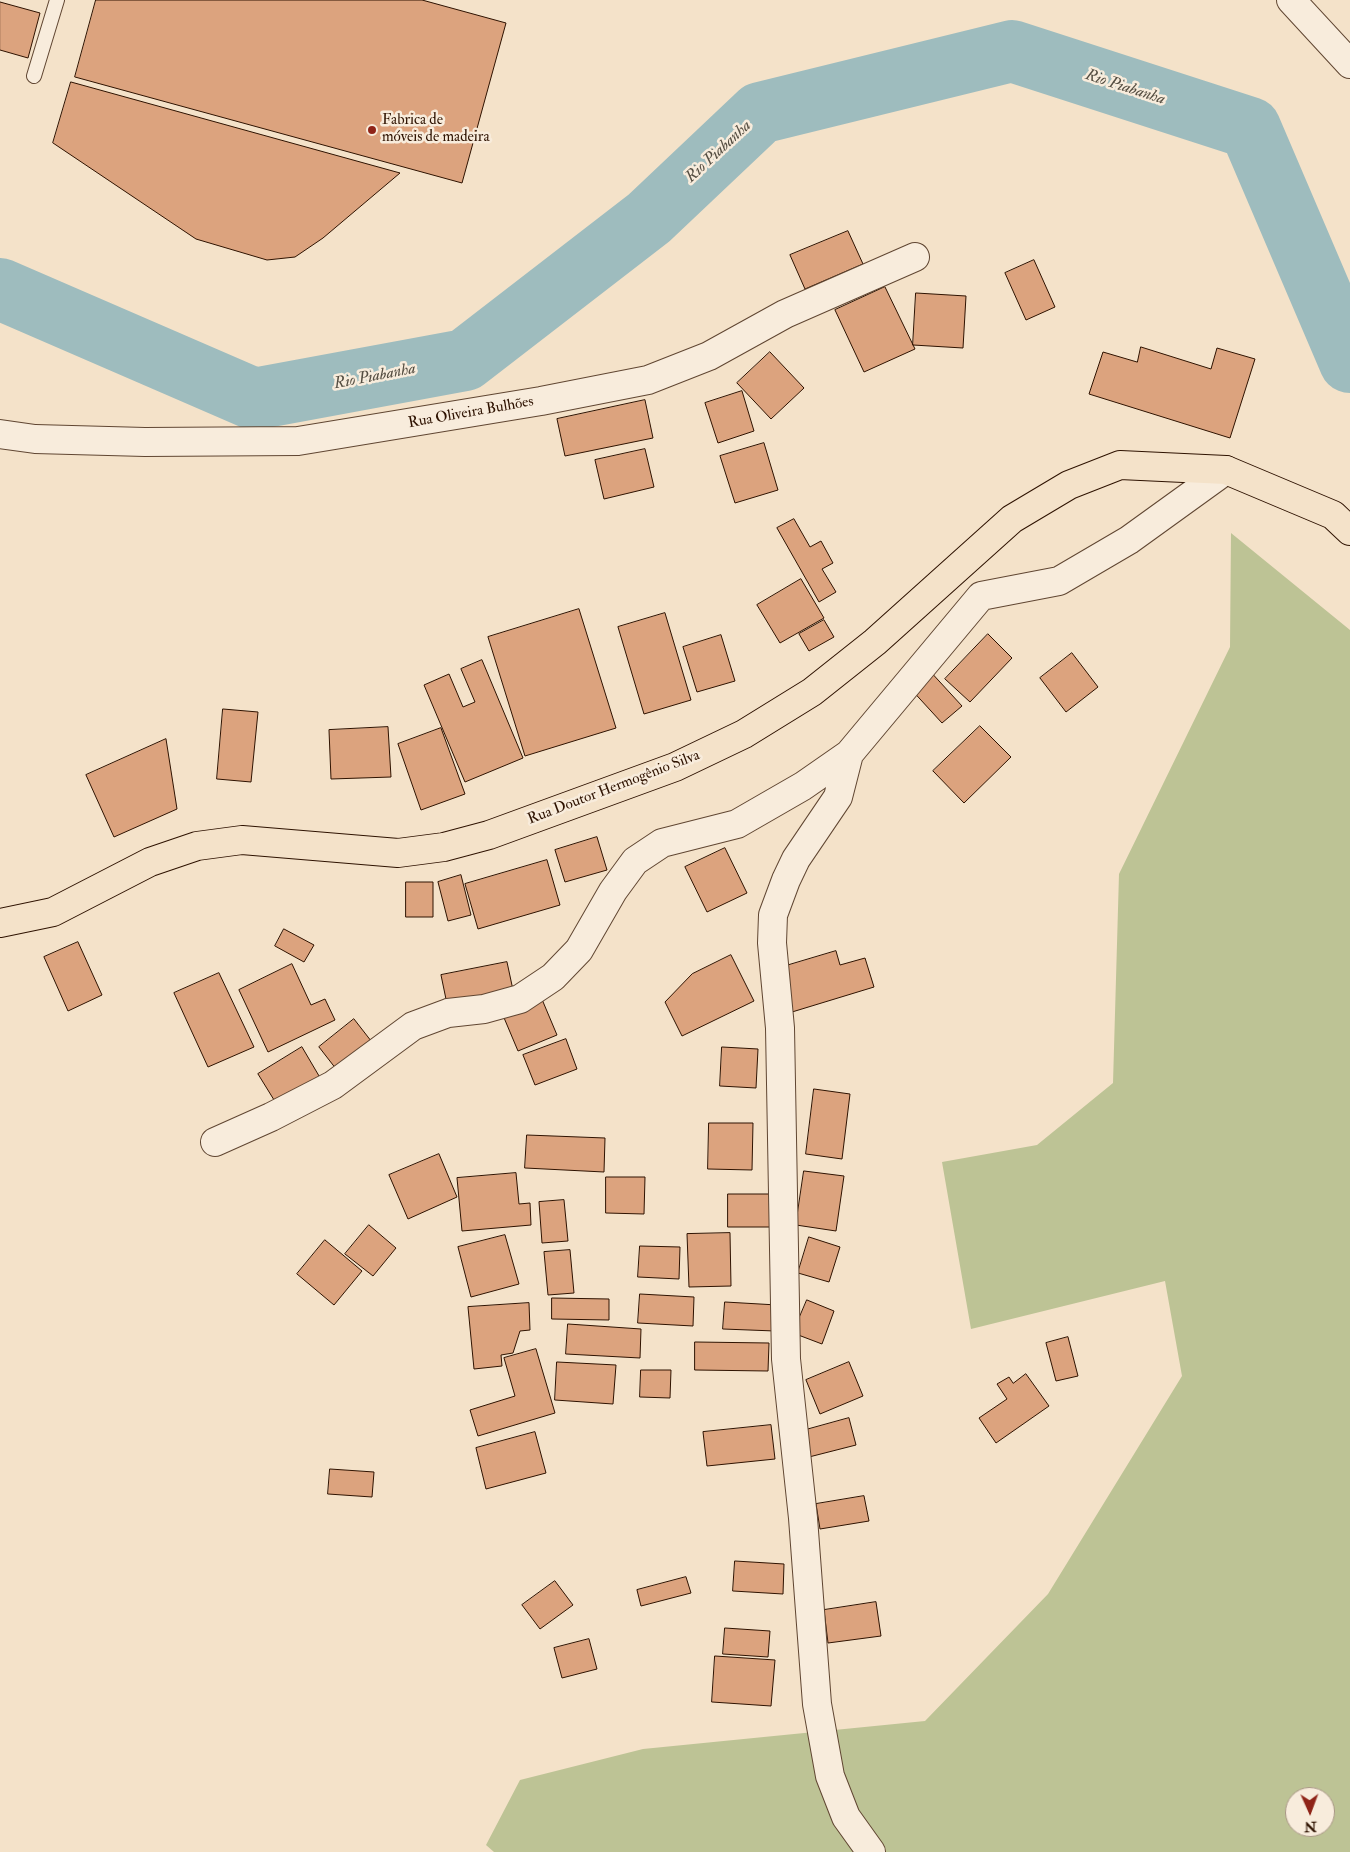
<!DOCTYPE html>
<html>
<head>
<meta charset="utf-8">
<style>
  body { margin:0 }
  #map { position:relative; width:1350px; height:1852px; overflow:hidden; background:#f4e2c9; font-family:"IM FELL Double Pica",serif }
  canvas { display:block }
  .north { position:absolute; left:1285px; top:1787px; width:50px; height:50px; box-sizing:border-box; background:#f8ecdc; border:1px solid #a79584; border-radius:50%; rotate:178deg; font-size:14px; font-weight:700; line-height:20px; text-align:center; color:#2e1200 }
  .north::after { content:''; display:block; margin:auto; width:18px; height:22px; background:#8f2418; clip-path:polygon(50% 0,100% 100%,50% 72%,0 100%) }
</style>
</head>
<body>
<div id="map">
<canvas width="1350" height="1852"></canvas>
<div class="north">N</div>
</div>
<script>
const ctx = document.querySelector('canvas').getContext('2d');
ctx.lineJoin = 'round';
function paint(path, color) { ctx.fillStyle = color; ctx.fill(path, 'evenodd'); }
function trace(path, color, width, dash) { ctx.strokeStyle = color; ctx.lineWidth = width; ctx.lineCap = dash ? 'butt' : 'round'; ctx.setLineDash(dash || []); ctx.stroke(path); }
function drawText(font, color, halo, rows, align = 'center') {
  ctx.font = font + ' "IM FELL Double Pica",serif'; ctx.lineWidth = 5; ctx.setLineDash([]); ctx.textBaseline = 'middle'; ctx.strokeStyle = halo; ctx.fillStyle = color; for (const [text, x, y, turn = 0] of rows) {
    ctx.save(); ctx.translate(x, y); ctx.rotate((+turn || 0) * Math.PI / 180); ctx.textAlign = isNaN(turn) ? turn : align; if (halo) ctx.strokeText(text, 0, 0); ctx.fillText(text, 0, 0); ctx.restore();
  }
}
paint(new Path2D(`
  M1231,533L1350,630V1852H494L486,1845L520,1780L643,1749L925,1721L1048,1594L1182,1376L1165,1281L971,1329L942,1162L1037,1145L1113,1083L1119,874L1230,647ZM1295,1797H1325V1827H1295Z`), '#bdc395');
trace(new Path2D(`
  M0,289L254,399L465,360L649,218L760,113L1012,51L1250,128L1350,362`), '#9ebcbe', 62);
const building = new Path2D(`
  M96,0H422L506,23L462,183L75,77Z
  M0,2L40,13L28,58L0,50Z
  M71,82L400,173L323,238L295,257L267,260L196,239L53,143Z
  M848,231L863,264L805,289L790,255Z
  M1034,260L1055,307L1026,320L1005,273Z
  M885,287L915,349L864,372L835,310Z
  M916,293L966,296L963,348L913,345Z
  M1141,347L1211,369L1217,348L1255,359L1230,438L1089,394L1103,352L1137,362Z
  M770,352L804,388L771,419L737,383Z
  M742,391L754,431L718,443L705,403Z
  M645,400L653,438L565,456L557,419Z
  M764,443L778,490L735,503L720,456Z
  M645,449L654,487L604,499L595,460Z
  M794,519L810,547L821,541L833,563L822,569L836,592L819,602L777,528Z
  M801,579L824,618L780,643L757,605Z
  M579,609L616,728L525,756L488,637Z
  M665,613L691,700L644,714L618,627Z
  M824,620L834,637L809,651L799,634Z
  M988,634L1012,658L970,702L945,679Z
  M721,635L735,681L697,692L683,647Z
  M1072,653L1098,687L1066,712L1040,678Z
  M482,660L523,758L465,782L424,685L449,674L463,707L475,702L461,669Z
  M928,669L962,706L942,723L909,687Z
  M223,709L258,712L251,782L217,779Z
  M980,726L1011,757L964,803L933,771Z
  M388,727L391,777L331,779L329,730Z
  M441,728L465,794L421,810L398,744Z
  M166,739L177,809L114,837L86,775Z
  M597,837L607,870L565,882L555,850Z
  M725,848L747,893L707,912L685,867Z
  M547,860L560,905L478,929L465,884Z
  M461,875L471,915L448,921L438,882Z
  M406,882H433V917H406Z
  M284,929L314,945L304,962L275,946Z
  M78,942L102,995L68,1011L44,957Z
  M836,951L840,965L865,958L874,987L792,1012L779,968Z
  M731,955L754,1001L682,1036L665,1002L692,974Z
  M507,962L513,990L447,1004L441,975Z
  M292,964L311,1005L325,999L335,1020L268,1052L239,990Z
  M219,973L254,1047L208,1067L174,993Z
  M541,997L557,1035L518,1051L502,1013Z
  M354,1019L375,1046L340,1074L319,1047Z
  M566,1039L577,1069L535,1085L523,1055Z
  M302,1047L322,1081L279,1108L258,1074Z
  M722,1047L758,1049L756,1088L720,1086Z
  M814,1089L850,1094L842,1159L806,1154Z
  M709,1123H753L752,1170L708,1169Z
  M527,1135L605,1138L604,1172L525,1168Z
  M439,1154L457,1197L408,1219L389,1175Z
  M804,1171L844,1176L836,1231L796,1225Z
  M516,1173L519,1204L530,1203L531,1225L462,1231L457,1178Z
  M606,1177H645L644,1214L606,1213Z
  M728,1194H771V1227H728Z
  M564,1200L568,1241L542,1243L539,1202Z
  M369,1225L396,1248L373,1276L345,1254Z
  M730,1233L731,1286L689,1287L687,1234Z
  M505,1235L519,1284L471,1297L458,1247Z
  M809,1237L840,1247L829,1282L798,1273Z
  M325,1240L362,1271L334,1305L297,1274Z
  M640,1246L680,1247L679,1279L638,1277Z
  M570,1250L574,1293L548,1295L544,1252Z
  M640,1294L694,1297L693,1326L638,1323Z
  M552,1298L609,1299V1320L552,1319Z
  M807,1300L834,1311L822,1344L793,1333Z
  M725,1302L777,1305L775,1331L723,1329Z
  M529,1303L530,1330L520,1331L513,1353L501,1355L502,1366L474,1369L468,1307Z
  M568,1324L641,1329L640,1358L566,1354Z
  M1068,1337L1078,1376L1056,1381L1046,1343Z
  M695,1342L769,1343L768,1371L695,1370Z
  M536,1349L555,1413L478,1436L470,1410L515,1396L504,1358Z
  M557,1362L616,1365L613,1404L555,1400Z
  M849,1362L863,1396L820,1414L806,1380Z
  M641,1370H671L670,1398L640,1397Z
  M1026,1374L1049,1406L996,1443L979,1418L1007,1399L997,1384L1009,1377L1013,1383Z
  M849,1418L856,1445L809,1457L802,1431Z
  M771,1425L775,1459L707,1466L703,1432Z
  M535,1432L546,1473L486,1489L476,1448Z
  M330,1469L374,1472L372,1497L328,1494Z
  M864,1496L869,1521L820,1529L816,1504Z
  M735,1561L784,1564L783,1594L733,1591Z
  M686,1577L691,1593L641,1606L637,1590Z
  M555,1581L573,1605L540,1629L522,1605Z
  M876,1602L881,1636L828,1643L824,1610Z
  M725,1628L770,1631L768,1657L723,1654Z
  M589,1639L597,1669L562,1678L554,1648Z
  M715,1656L775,1660L771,1706L712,1702Z`);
paint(building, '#dca37e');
trace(building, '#2e1200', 1);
const service = new Path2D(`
  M34,76L57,0`);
const minor = new Path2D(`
  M1291,0L1350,64
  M0,434L35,439L145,442L298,441L541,401L648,380L709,356L785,314L915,257
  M849,754L838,797L796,859L786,880L773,915L772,943L780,1028L786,1359L803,1518L817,1704L830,1776L846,1817L871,1852
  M215,1142L271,1117L333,1085L413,1026L448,1013L484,1009L520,999L553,977L579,950L613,891L635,861L662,843L737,824L803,786L849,754L981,596L1059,581L1129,540L1226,470`);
const primary = new Path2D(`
  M0,923L53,912L150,862L197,846L242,840L398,853L444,847L489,835L675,767L744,734L812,692L875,642L1012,519L1069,485L1120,465L1226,470L1333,515L1350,531`);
trace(service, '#604632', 16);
trace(minor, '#604632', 30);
trace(primary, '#2e1200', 30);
trace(service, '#f8ecdc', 14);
trace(minor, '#f8ecdc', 28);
trace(primary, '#f4e2c9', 28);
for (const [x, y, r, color] of [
  [372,130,5,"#8f2418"]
]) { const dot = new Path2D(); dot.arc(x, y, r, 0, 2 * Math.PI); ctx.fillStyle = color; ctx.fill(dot); trace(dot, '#f8ecdc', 2); }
drawText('15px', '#2e1200', '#f8ecdc', [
  ["Fabrica de",382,121],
  ["móveis de madeira",382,138]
], 'left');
drawText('15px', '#2e1200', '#f8ecdc', [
  ["Rua Oliveira Bulhões",471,413,-10],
  ["Rua Doutor Hermogênio Silva",614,788,-21]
]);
drawText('italic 16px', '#554e42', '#f8ecdc', [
  ["Rio Piabanha",1125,88,18],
  ["Rio Piabanha",719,152,-43],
  ["Rio Piabanha",375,377,-11]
]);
</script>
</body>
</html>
